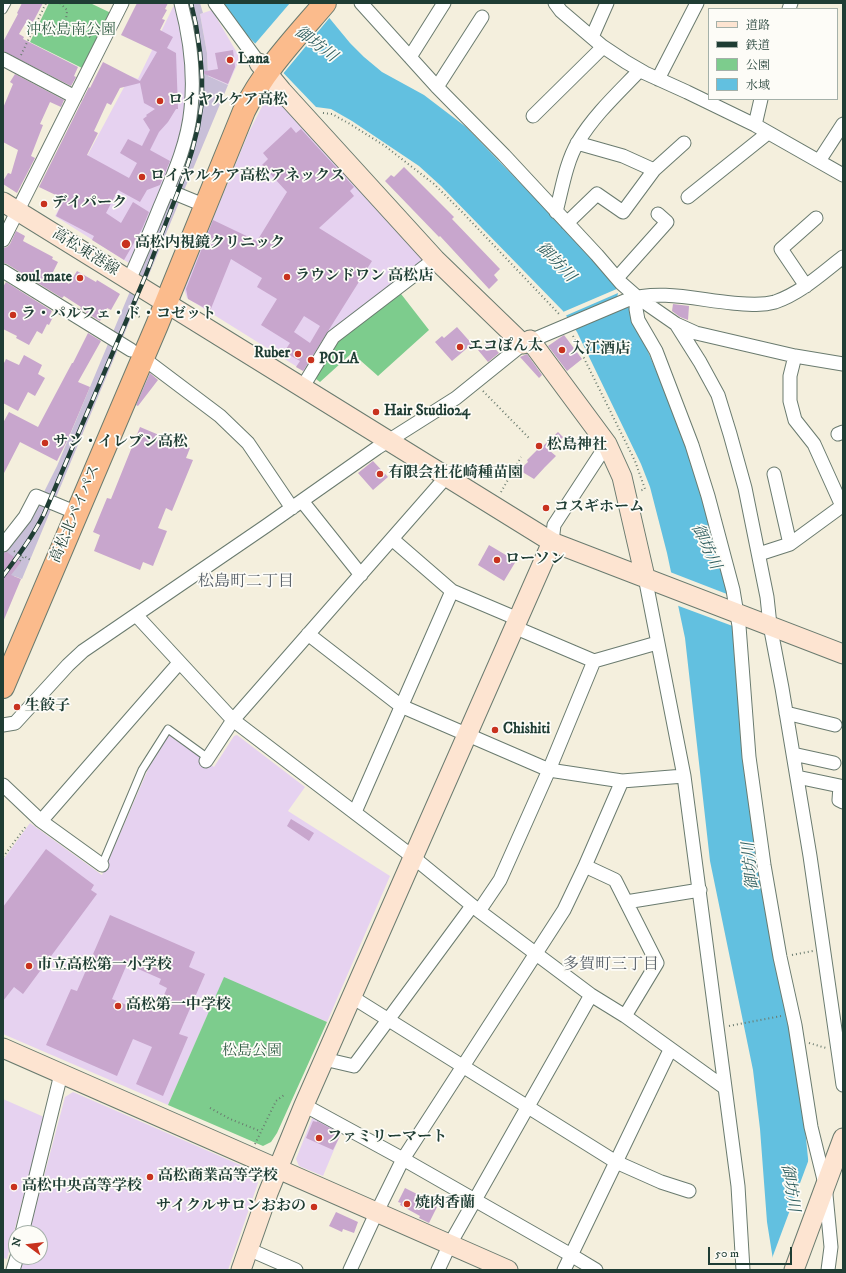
<!DOCTYPE html>
<html>
<head>
<meta charset="utf-8">
<style>
  body { margin:0 }
  #map { position:relative; width:846px; height:1273px; overflow:hidden; background:#f4efdd; font-family:"IM FELL DW Pica","Noto Serif JP",serif }
  canvas { display:block }
  .frame { position:absolute; inset:0; border:4px solid #1f3d34; pointer-events:none }
  .legend { position:absolute; left:708px; top:8px; width:130px; height:92px; box-sizing:border-box; background:#fdfcf7; border:1px solid #a4b0a9; margin:0; padding:5px 7px; list-style:none; font-size:12px; color:#1f3d34 }
  .legend li { display:flex; align-items:center; gap:8px; height:20px }
  .legend b { width:20px; border:1px solid #a4b0a9 }
  .north { position:absolute; left:8px; top:1225px; width:40px; height:40px; box-sizing:border-box; background:#fdfcf7; border:1px solid #a4b0a9; border-radius:50%; rotate:285deg; font-size:11px; font-weight:700; line-height:16px; text-align:center; color:#1f3d34 }
  .north::after { content:''; display:block; margin:auto; width:14px; height:18px; background:#c8321e; clip-path:polygon(50% 0,100% 100%,50% 72%,0 100%) }
  .scale { position:absolute; left:708px; top:1247px; width:84px; height:18px; box-sizing:border-box; border:2px solid #1f3d34; border-top:0; padding-left:5px; font-size:12px; line-height:14px; white-space:nowrap; color:#1f3d34; -webkit-text-stroke:3px #fdfcf7; paint-order:stroke }
</style>
</head>
<body>
<div id="map">
<canvas width="846" height="1273"></canvas>
<div class="frame"></div>
<ul class="legend">
<li><b style="height:5px;background:#fde4d1"></b>道路</li>
<li><b style="height:5px;background:#1f3d34"></b>鉄道</li>
<li><b style="height:11px;background:#7dcc8d"></b>公園</li>
<li><b style="height:11px;background:#62c0e0"></b>水域</li>
</ul>
<div class="north">N</div>
<div class="scale">50 m</div>
</div>
<script>
const ctx = document.querySelector('canvas').getContext('2d');
ctx.lineJoin = 'round';
function paint(path, color) { ctx.fillStyle = color; ctx.fill(path, 'evenodd'); }
function trace(path, color, width, dash) { ctx.strokeStyle = color; ctx.lineWidth = width; ctx.lineCap = dash ? 'butt' : 'round'; ctx.setLineDash(dash || []); ctx.stroke(path); }
function drawText(font, color, halo, rows, align = 'center') {
  ctx.font = font + ' "IM FELL DW Pica","Noto Serif JP",serif'; ctx.lineWidth = 3.5; ctx.setLineDash([]); ctx.textBaseline = 'middle'; ctx.strokeStyle = halo; ctx.fillStyle = color; for (const [text, x, y, turn = 0] of rows) {
    ctx.save(); ctx.translate(x, y); ctx.rotate((+turn || 0) * Math.PI / 180); ctx.textAlign = isNaN(turn) ? turn : align; if (halo) ctx.strokeText(text, 0, 0); ctx.fillText(text, 0, 0); ctx.restore();
  }
}
paint(new Path2D(`
  M175,3L180,23L186,58V94L183,127L179,142L132,265L55,216L130,76L138,79Z
  M212,10L240,58L228,85L208,76L207,53L200,14Z
  M271,89L425,258V262L307,373L187,298L184,289L248,134Z
  M169,735L214,767L234,736L237,735L305,787L288,811L390,876L327,1022L224,978L168,1105L3,1034V860L30,823L102,875L149,767Z
  M73,1092L254,1171L258,1183L228,1270H20L23,1257H40V1233H29L65,1097Z
  M3,1099L44,1117L7,1259L3,1258Z
  M313,1116L341,1133L323,1176L299,1166L296,1159Z`), '#e6d2f0');
paint(new Path2D(`
  M185,3H200L203,13L200,14L207,53L208,76L228,85L22,579L14,576L3,591V554L30,520L57,466L179,174L189,145Z`), '#c8bfd8');
paint(new Path2D(`
  M49,3H90L111,13L84,69L30,42Z
  M398,290L429,330L378,376L352,353L320,382L312,376L335,338Z
  M224,977L327,1022L277,1133L271,1142L263,1146L168,1105Z`), '#7dcc8d');
paint(new Path2D(`
  M223,3H317L350,43L364,57L382,72L424,95L466,127L591,256L616,284L630,309L687,444L729,587L800,1102L804,1118L816,1239L774,1266L767,1222L760,1129L753,1070L710,861L685,638L667,553L650,487L641,464L577,332L563,311L441,186L419,166L352,121L331,109L316,107L246,34Z`), '#62c0e0');
paint(new Path2D(`
  M290,3H319L331,16L282,75L254,45Z
  M619,288L632,309L625,307L617,298L618,293L565,316L563,312Z
  M670,572L732,596L738,628L676,605Z
  M809,1159L818,1238L824,1266L822,1270H773L771,1261Z`), '#f4efdd');
paint(new Path2D(`
  M22,3H43L33,22L28,19L19,34L24,37L23,39L78,67L74,76L76,77L71,86L3,51V42L18,14L17,13Z
  M137,3H168L165,9L167,10L162,19L165,20L160,30L173,37L167,48L176,53L178,109H176L168,122L159,132L150,150L170,161L160,185L147,190L140,202L118,190L106,213L121,223L133,202L149,212L142,229L124,260L92,240L94,236L56,216L64,199L39,187L89,87L90,88L103,62L140,81L157,52L121,35ZM140,83L144,103L155,109L146,115L147,116L143,119L150,130L142,146L128,139L120,153L137,163L129,178L87,155L98,133L94,131L107,103L111,105L120,88Z
  M233,50L235,67L228,84L200,72L218,69L215,53Z
  M15,74L64,100L61,107L50,102L40,124L43,125L31,156L35,158L17,193L3,184V181L8,173L11,174L18,150L3,142V108L13,84L10,82Z
  M291,127L296,133L301,129L354,187L350,191L354,196L319,228L372,261L303,371L296,367L300,361L284,352L290,343L261,325L277,299L257,287L262,278L231,259L210,311L188,299L186,289L213,220L257,241L287,192L262,165L268,159L263,153ZM304,316L320,326L310,343L294,332Z
  M404,167L454,217L452,219L500,269L494,275L498,280L489,289L440,236L439,237L385,181L391,175L394,177Z
  M16,231L25,236L23,241L53,257L52,259L58,262L52,274L69,284L77,271L96,282L97,280L120,294L111,310L107,308L100,321L80,309L81,307L64,296L62,298L7,264L3,263V248L7,247L10,244Z
  M6,282L52,311L50,315L53,317L49,325L47,324L42,334L37,331L29,345L16,338L17,336L3,329V287Z
  M673,304L689,306L688,320L680,317L672,311Z
  M457,327L472,344L452,361L435,342L442,336L444,338Z
  M88,333L101,341L78,382L90,387L68,439L57,461L20,442L3,475V423L9,412L38,427L72,363H73Z
  M564,335L582,359L567,371L548,346Z
  M489,342L499,353L488,362L478,350Z
  M527,354L542,375L539,378L520,357Z
  M24,355L42,365L38,374L45,378L35,396L28,392L18,411L3,403V365L6,359L19,365Z
  M150,373L158,380L138,406L136,405Z
  M140,427L190,448L186,458L193,460L172,511L166,508L158,528L167,531L153,566L143,562L140,570L94,551L100,535L93,532L107,498L111,499Z
  M558,432L563,437L550,451L556,456L545,467L534,479L519,470L528,462L527,460L540,447L541,448Z
  M373,461L388,477L373,490L358,473Z
  M489,545L516,561L504,581L478,565Z
  M7,552L21,562L11,575L21,579L3,622V553Z
  M291,819L314,833L309,841L287,826Z
  M46,849L94,885L91,890L97,894L23,994L14,987L3,1001V907Z
  M110,915L195,952L189,967L205,974L179,1034L188,1037L163,1096L136,1084L152,1047L133,1039L117,1076L46,1045L71,989L77,991ZM127,964L161,979L159,984L167,988L158,1009L142,1002L139,1010L112,999Z
  M313,1121L317,1122V1121L341,1134L333,1150L306,1138Z
  M405,1188L433,1202L432,1205L437,1207L429,1223L419,1218L420,1216L400,1205L401,1203L398,1202Z
  M336,1212L358,1222L354,1233L343,1229L342,1232L329,1226Z`), '#c8a6cd');
const lane = new Path2D(`
  M3,10L7,3
  M102,865L142,770L168,729L208,758`);
const street = new Path2D(`
  M215,3L259,63
  M361,3L437,87L504,155L597,255L621,283L637,297L676,324L696,333L795,356L843,364
  M555,3L561,11L602,46L626,62L645,73L687,92L755,125L843,175
  M789,9L791,3
  M592,37L607,3
  M410,57L444,3
  M3,59L75,97
  M658,79L697,3
  M437,87L482,17
  M533,116L603,47
  M755,125L761,99
  M577,143L623,156L654,170L684,143
  M819,161L843,124
  M167,190L206,206
  M688,197L768,133
  M556,212C562,189 566,162 578,142C594,115 618,93 640,70
  M567,223L597,194L623,212L654,170
  M3,240L122,3
  M3,271L131,350
  M617,278L667,222L658,214
  M129,280C140,256 150,232 160,207C173,176 188,143 191,109C195,73 190,37 181,3
  M806,286L781,249L816,218
  M637,297L636,309L638,320L656,351L692,445L708,496L733,590L739,626L749,757L764,865L780,957L795,1025L811,1127L825,1184L831,1247L828,1270
  M676,324L700,362L718,395L730,434L745,488L767,597L770,625L782,688L810,856L843,1085
  M143,358L220,416L248,443L292,508
  M302,388L333,337L435,259
  M838,434L843,432
  M774,474L790,544
  M302,501L361,575
  M392,539L452,591
  M552,542L554,525L607,444
  M3,545L25,517L36,496L77,513
  M759,554L790,544L842,506L814,444L795,420L790,401V376L795,356
  M645,577L684,776L738,1186L743,1270
  M136,615L233,720L413,857L479,911L591,995L625,1016L725,1088
  M514,627L594,661L657,643
  M308,634L401,706L549,770L622,781L684,776
  M786,713L835,725
  M3,725L15,723L68,665L83,651L266,526L377,448L456,398L523,344L627,300C659,289 699,300 732,303C746,304 761,306 775,302C801,293 821,274 843,257
  M793,754L834,763
  M206,761L233,720L447,476
  M797,777L840,786L839,800L843,802
  M3,785L41,821L179,663
  M355,812L452,591L518,619
  M41,821L102,865
  M585,866L615,880L657,963L625,1016
  M626,902L700,890
  M479,911L500,880L549,770L594,661
  M352,997L616,1162L661,1182L689,1191
  M324,1059L354,1066L472,906
  M304,1105L403,1159L571,1255L596,1270
  M22,1233L61,1074
  M248,1249L296,1270
  M13,1270L17,1257
  M350,1270L373,1220L403,1159L564,910L585,866L622,781
  M438,1270L450,1244L591,995
  M564,1270L670,1050`);
const secondary = new Path2D(`
  M259,63L282,91L435,259L523,344
  M3,202L552,542L843,654
  M530,340L607,444L622,477L645,577
  M3,1048L508,1270
  M241,1270L268,1193L304,1105L552,542
  M794,1270L843,1138`);
const highway = new Path2D(`
  M3,687L157,325L244,111C264,70 296,37 325,3`);
trace(lane, '#6a7b6f', 9);
trace(street, '#6a7b6f', 15);
trace(secondary, '#6a7b6f', 21);
trace(highway, '#6a7b6f', 24);
trace(new Path2D(`
  M64,25L92,38
  M33,30C37,31 41,34 45,35C60,38 67,22 67,10L60,3
  M21,55L46,3
  M323,113L332,114L350,124L385,146L434,184L464,214L560,315
  M135,315L142,318
  M573,336L635,461L645,489L639,491
  M483,391L529,438
  M501,492L521,457
  M14,551L23,557
  M20,561L24,556L32,561
  M3,857L27,825
  M792,955L813,951
  M729,1026L781,1016
  M809,1043L826,1048
  M210,1108L230,1119L260,1131
  M255,1144L276,1101L284,1095`), '#6a7b6f', 2, [1, 3]);
trace(lane, '#fff', 7);
trace(street, '#fff', 13);
trace(secondary, '#fde4d1', 19);
trace(highway, '#fbbb8c', 22);
const rail = new Path2D(`
  M3,576C18,556 33,536 44,514L145,277L184,176L192,151L198,127L202,102V77L200,52L196,25L191,3`);
trace(rail, '#1f3d34', 4.5);
trace(rail, '#fdfcf7', 3, [9]);
for (const [x, y, r, color] of [
  [230,60,4,"#c8321e"],
  [160,101,4,"#c8321e"],
  [142,177,4,"#c8321e"],
  [44,204,4,"#c8321e"],
  [126,244,5,"#c8321e"],
  [287,277,4,"#c8321e"],
  [80,278,4,"#c8321e"],
  [13,315,4,"#c8321e"],
  [460,347,4,"#c8321e"],
  [562,350,4,"#c8321e"],
  [298,354,4,"#c8321e"],
  [311,360,4,"#c8321e"],
  [376,412,4,"#c8321e"],
  [45,443,4,"#c8321e"],
  [539,446,4,"#c8321e"],
  [380,474,4,"#c8321e"],
  [546,508,4,"#c8321e"],
  [497,560,4,"#c8321e"],
  [17,707,4,"#c8321e"],
  [495,730,4,"#c8321e"],
  [29,966,4,"#c8321e"],
  [118,1006,4,"#c8321e"],
  [319,1138,4,"#c8321e"],
  [150,1177,4,"#c8321e"],
  [14,1187,4,"#c8321e"],
  [407,1204,4,"#c8321e"],
  [314,1207,4,"#c8321e"]
]) { const dot = new Path2D(); dot.arc(x, y, r, 0, 2 * Math.PI); ctx.fillStyle = color; ctx.fill(dot); trace(dot, '#fdfcf7', 1.5); }
drawText('15px', '#36614a', '#fdfcf7', [
  ["沖松島南公園",71,31],
  ["松島公園",252,1052]
]);
drawText('bold 15px', '#1f3d34', '#fdfcf7', [
  ["Lana",238,60],
  ["ロイヤルケア高松",168,101],
  ["ロイヤルケア高松アネックス",150,177],
  ["デイパーク",52,204],
  ["高松内視鏡クリニック",135,244],
  ["ラウンドワン 高松店",295,277],
  ["soul mate",72,278,"right"],
  ["ラ・パルフェ・ド・コゼット",21,315],
  ["エコぽん太",468,347],
  ["入江酒店",570,350],
  ["Ruber",290,354,"right"],
  ["POLA",319,360],
  ["Hair Studio24",384,412],
  ["サン・イレブン高松",53,443],
  ["松島神社",547,446],
  ["有限会社花崎種苗園",388,474],
  ["コスギホーム",554,508],
  ["ローソン",505,560],
  ["生餃子",25,707],
  ["Chishiti",503,730],
  ["市立高松第一小学校",37,966],
  ["高松第一中学校",126,1006],
  ["ファミリーマート",327,1138],
  ["高松商業高等学校",158,1177],
  ["高松中央高等学校",22,1187],
  ["焼肉香蘭",415,1204],
  ["サイクルサロンおおの",306,1207,"right"]
], 'left');
drawText('15px', '#1f3d34', '#fdfcf7', [
  ["高松東港線",85,253,32],
  ["高松北バイパス",76,514,-67]
]);
drawText('italic 16px', '#305e5f', '#fdfcf7', [
  ["御坊川",315,45,37],
  ["御坊川",555,263,46],
  ["御坊川",705,547,65],
  ["御坊川",752,866,-96],
  ["御坊川",789,1188,81]
]);
drawText('16px', '#5a626a', '#fdfcf7', [
  ["松島町二丁目",246,583],
  ["多賀町三丁目",611,966]
]);
</script>
</body>
</html>
